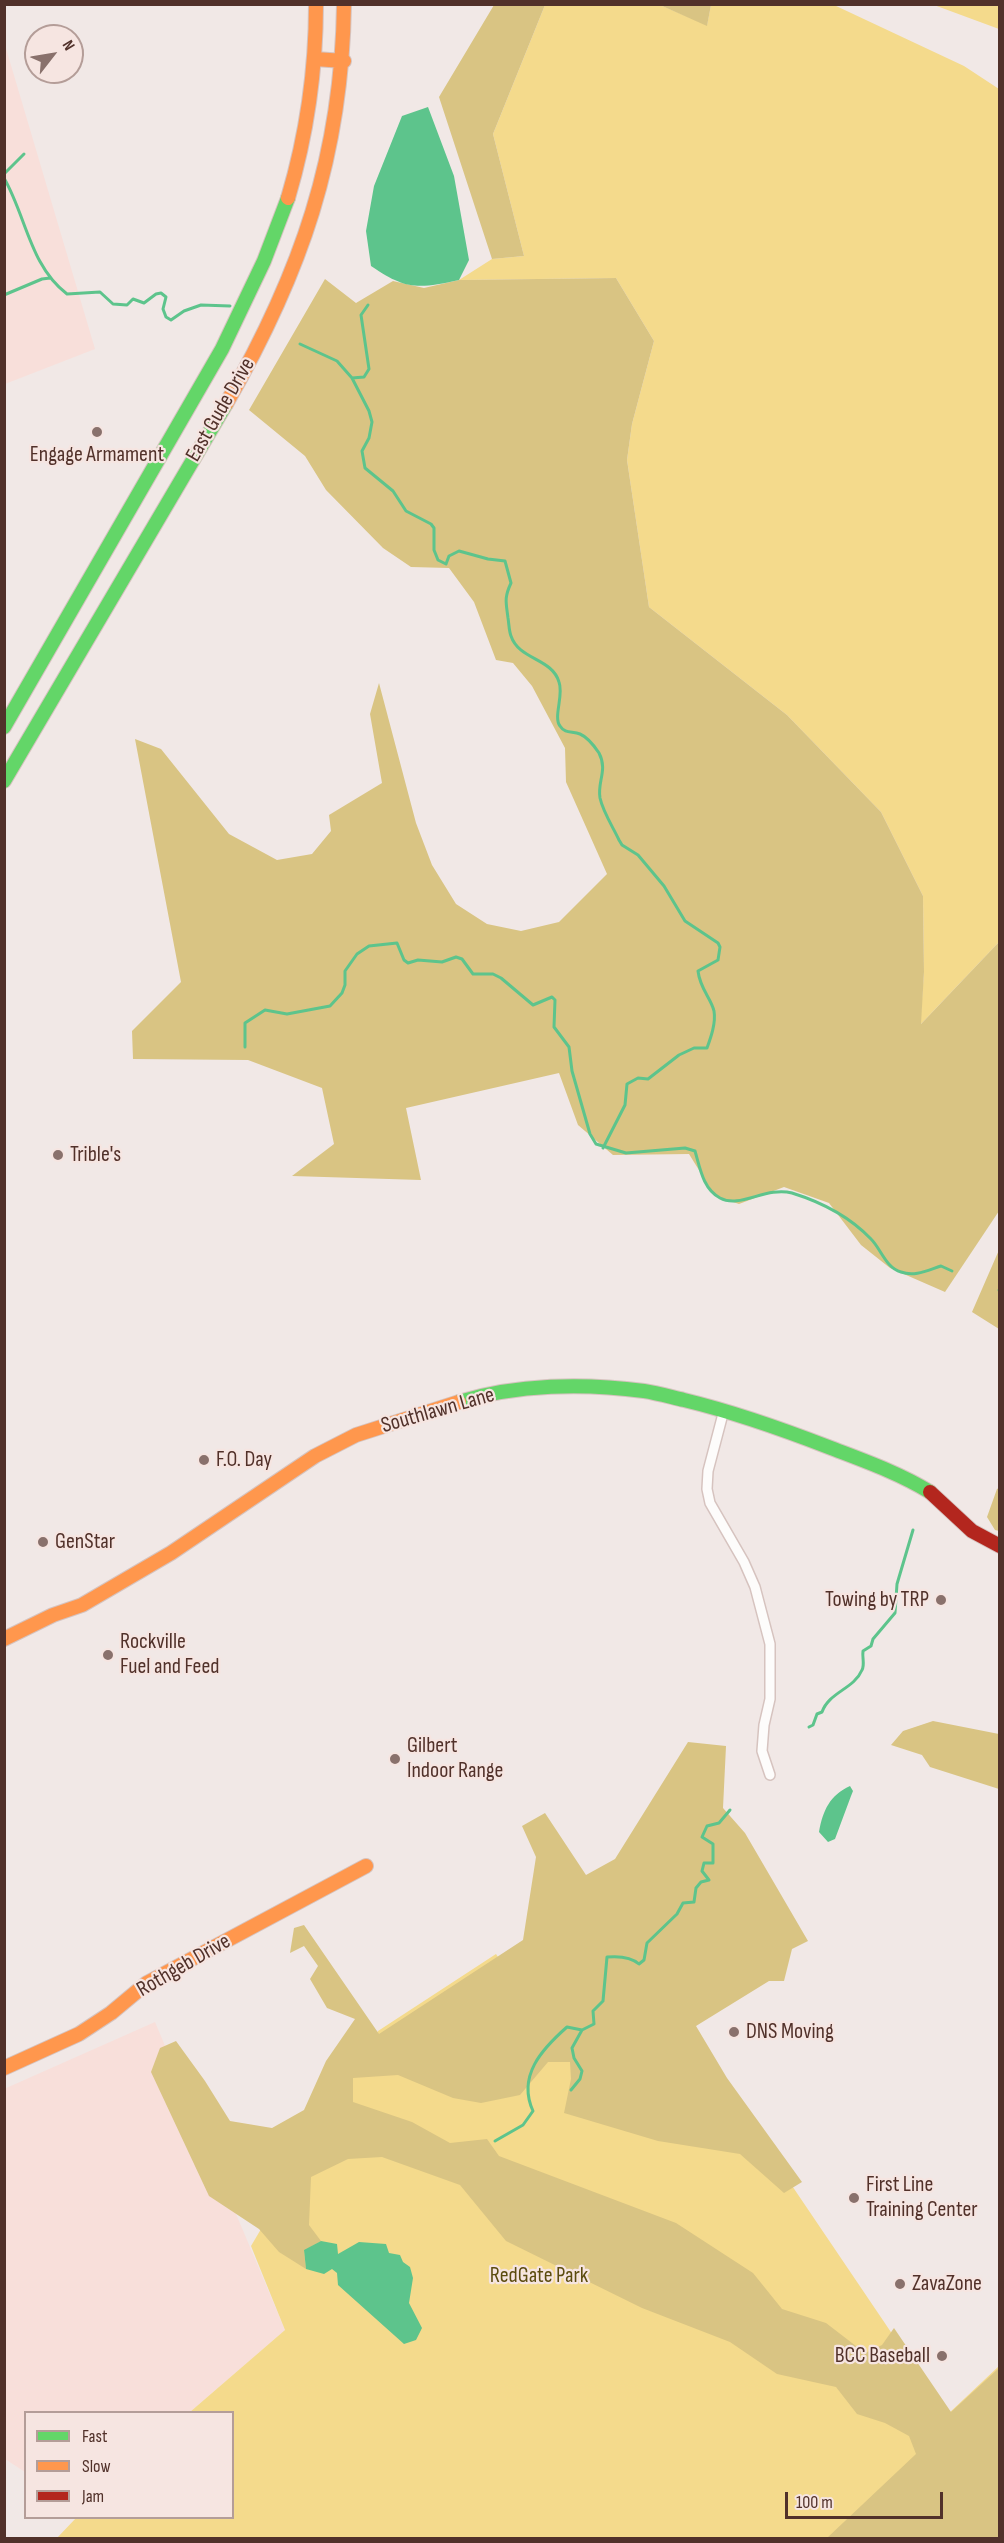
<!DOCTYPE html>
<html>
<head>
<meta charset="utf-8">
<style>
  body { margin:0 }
  #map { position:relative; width:1004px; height:2543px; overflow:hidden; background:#f1e8e6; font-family:"Sofia Sans Condensed",sans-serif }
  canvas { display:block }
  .frame { position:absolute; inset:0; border:6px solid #51312a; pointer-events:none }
  .legend { position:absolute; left:24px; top:2411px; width:210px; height:108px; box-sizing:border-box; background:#f6e5e1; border:2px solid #b49d98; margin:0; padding:8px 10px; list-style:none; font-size:18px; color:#51312a }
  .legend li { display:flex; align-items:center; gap:12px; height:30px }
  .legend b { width:30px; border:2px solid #b49d98 }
  .north { position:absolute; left:24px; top:24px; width:60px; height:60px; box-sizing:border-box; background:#f6e5e1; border:2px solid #b49d98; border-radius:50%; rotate:59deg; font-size:16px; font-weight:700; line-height:24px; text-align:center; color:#51312a }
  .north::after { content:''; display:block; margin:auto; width:21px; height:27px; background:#89716c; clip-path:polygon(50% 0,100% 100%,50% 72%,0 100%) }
  .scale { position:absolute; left:785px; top:2492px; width:158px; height:27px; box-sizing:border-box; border:3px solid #51312a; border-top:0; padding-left:8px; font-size:18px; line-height:21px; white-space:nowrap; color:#51312a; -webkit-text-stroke:4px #f6e5e1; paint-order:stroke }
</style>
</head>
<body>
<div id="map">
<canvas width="1004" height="2543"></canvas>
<div class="frame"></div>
<ul class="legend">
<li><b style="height:8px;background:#63d668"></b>Fast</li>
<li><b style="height:8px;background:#ff974d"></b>Slow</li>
<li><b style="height:8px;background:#b3261e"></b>Jam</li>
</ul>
<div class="north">N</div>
<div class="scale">100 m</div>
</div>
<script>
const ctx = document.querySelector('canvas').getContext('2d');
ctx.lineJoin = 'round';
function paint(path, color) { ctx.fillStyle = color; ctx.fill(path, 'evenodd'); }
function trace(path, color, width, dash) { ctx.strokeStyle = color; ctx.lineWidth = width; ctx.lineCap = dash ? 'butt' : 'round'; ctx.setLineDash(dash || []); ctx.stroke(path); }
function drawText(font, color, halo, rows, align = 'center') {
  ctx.font = font + ' "Sofia Sans Condensed",sans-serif'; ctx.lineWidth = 4.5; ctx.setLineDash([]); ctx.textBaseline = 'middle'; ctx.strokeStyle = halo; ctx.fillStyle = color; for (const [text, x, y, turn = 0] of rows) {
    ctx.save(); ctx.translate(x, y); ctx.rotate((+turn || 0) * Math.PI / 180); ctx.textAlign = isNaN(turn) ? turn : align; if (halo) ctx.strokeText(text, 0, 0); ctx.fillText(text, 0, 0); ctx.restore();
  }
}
paint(new Path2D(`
  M5,45L95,349L5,384H4Z
  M155,2022L285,2330L190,2412H26L25,2472L5,2459L4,2089Z`), '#f8dfda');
paint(new Path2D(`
  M545,5H660L707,25L711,5H834L964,66L999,89V942L920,1025L924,972L923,896L881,812L787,715L649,607L627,460L632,424L654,341L616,278L459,280L492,259L524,256L493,134Z
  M934,5H999V29Z
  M613,1921L947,2415L999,2366V2538H57L76,2518H232V2412H190L285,2330L251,2246L378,2031L496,1954L516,1984Z`), '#f4da8c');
paint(new Path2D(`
  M494,5H545L493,134L524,256L492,259L439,97Z
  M660,5H711L707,26Z
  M616,278L654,341L632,424L627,460L649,607L787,715L881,812L923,896L924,972L921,1024L999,942V1211L945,1292L890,1268L861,1245L829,1203L784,1187L739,1204L715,1196L689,1154L613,1155L578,1125L559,1073L406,1108L421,1180L292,1176L334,1144L322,1088L248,1060L133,1059L132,1031L181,982L135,739L161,749L229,834L277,860L312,854L331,831L329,815L382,783L370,714L379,683L416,823L432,865L456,904L487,924L521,931L559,922L607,874L566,782L565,748L532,686L513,663L496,660L474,602L449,568L411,567L383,548L326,490L305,456L249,410L325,279L356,303L393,281L424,288L459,280Z
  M999,1250V1329L972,1312Z
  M999,1488H1000L999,1531L995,1530L987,1517L997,1489Z
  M933,1721L999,1734V1789L930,1767L922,1755L891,1745L903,1731Z
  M688,1742L726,1746L723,1808L745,1833L808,1941L792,1949L784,1981H769L696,2026L727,2078L802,2182L784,2193L740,2154L658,2141L564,2113L571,2079L570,2062H548L520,2095L481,2103L453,2098L398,2075L353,2078V2102L412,2122L450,2143L487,2139L499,2156L676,2223L753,2273L782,2309L826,2323L865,2353L882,2345L894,2328L951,2412L999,2368V2538H827L916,2454L909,2436L885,2423L857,2414L836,2387L777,2374L730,2342L642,2308L506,2241L460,2185L382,2157L348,2159L311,2177L309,2225L321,2241L304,2251L306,2269L279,2252L259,2229L209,2196L151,2072L160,2048L176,2041L205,2081L230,2121L272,2128L304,2110L326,2061L355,2019L327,2008L310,1979L318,1966L304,1946L290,1953L294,1928L304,1925L379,2034L523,1940L536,1857L522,1826L545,1813L586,1875L615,1859Z`), '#d9c483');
paint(new Path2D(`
  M428,107L454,176L469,260L459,280C418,289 406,290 371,266L366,231L374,186L402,116Z
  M850,1786L853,1791L851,1796L835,1839L828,1842L819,1832C823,1810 830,1795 850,1786Z
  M321,2241L337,2244L338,2254L359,2242L386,2244L389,2253L400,2255L403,2262L410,2267L413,2278L409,2303L422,2328L416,2340L404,2344L338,2285L337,2273L332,2269L324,2274L306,2269L304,2250Z`), '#5dc48c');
trace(new Path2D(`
  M4,174L24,154
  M4,178C26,216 30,266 67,294L100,292L113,304L127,305L133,299L144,303L156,294L161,293L166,297L163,309L166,317L171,320L184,311L201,305L230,306
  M4,295L42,279L50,278
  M300,344L337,361L352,378L369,411L372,422L369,438L362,451L365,468L393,491L406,511L431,524L434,528V550L438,560L446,564L449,556L459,551L488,559L505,561L511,583C504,598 506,602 508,618C509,624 509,631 511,636C519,660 552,658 559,682C564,695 553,717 560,726C565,734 572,731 580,734C587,737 595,747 599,753C608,770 597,782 600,798C603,812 613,827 619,840L622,845L638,855L664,886L685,921L718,943L720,947L718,960L698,971C700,989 711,998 714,1011C716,1023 711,1037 707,1048H694L679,1055L648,1079L638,1078L627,1084L625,1105L603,1148
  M352,378L364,377L369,369L361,315L368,305
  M245,1047V1023L265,1010L287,1014L330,1006L342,993L345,985V971L357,954L369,946L397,943L404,960L408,963L418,960L442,962L456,957L462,959L473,974H493L501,978L533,1005L552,997L555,1000L554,1027L569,1047L572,1071L590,1134L596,1144L626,1153L685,1148L695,1151C700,1168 703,1189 720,1198C740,1209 766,1186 792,1193C821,1202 849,1216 871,1239C881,1249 886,1268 901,1272C915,1277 928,1270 941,1266L952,1271
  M999,1290H1000
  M809,1727L813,1725L817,1714L822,1712C829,1692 854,1689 862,1670C865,1664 862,1658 863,1651L871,1646L873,1639L895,1613L897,1584L913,1530
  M571,2090L580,2079L582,2071L574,2058L572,2048L582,2030
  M495,2141L523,2125L533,2111C517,2076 542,2049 567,2027L582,2030L594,2024L593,2011L603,2001L607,1957C618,1956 630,1956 639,1964L644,1960L647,1943L677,1914L683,1903L694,1902L696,1888L701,1882L709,1880L702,1871L704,1863H713V1844L702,1837L707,1826L719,1823L730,1810`), '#5dc48c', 3);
const street = new Path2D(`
  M724,1410L708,1471L707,1489L710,1503L744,1562L755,1587L770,1644V1699L764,1725L762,1751L770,1775`);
const fast = new Path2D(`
  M4,727L222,349L264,261L288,198
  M4,781L226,404
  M459,1402C517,1384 584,1383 644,1391C657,1393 671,1397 684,1400C734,1412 782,1429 831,1448C865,1461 899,1473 930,1492`);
const slow = new Path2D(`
  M315,59L344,61
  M288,198C307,134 316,70 316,4
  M226,404C301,273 342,156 344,4
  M4,1639L53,1615L82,1605L171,1553L315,1456L356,1435L459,1402
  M4,2068L79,2034L111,2013L147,1983L366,1866`);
const jam = new Path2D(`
  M930,1492L972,1531L1000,1546`);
trace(street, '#d6c3bf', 12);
trace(fast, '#d6c3bf', 16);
trace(slow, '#d6c3bf', 16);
trace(jam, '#d6c3bf', 16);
trace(street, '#fdfcfb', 9);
trace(fast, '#63d668', 14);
trace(slow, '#ff974d', 14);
trace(jam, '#b3261e', 14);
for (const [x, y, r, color] of [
  [97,432,6,"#89716c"],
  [58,1155,6,"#89716c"],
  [204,1460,6,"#89716c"],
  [43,1542,6,"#89716c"],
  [941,1600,6,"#89716c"],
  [108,1655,6,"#89716c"],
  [395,1759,6,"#89716c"],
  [734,2032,6,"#89716c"],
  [854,2198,6,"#89716c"],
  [900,2284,6,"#89716c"],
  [942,2356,6,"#89716c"]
]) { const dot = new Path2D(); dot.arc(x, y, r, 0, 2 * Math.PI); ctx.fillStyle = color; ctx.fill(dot); trace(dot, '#f6e5e1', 2); }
drawText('22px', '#51312a', '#f6e5e1', [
  ["East Gude Drive",221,410,-60],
  ["Southlawn Lane",438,1411,-16],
  ["Rothgeb Drive",184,1966,-30]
]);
drawText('22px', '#51312a', '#f6e5e1', [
  ["Engage Armament",97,455,"center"],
  ["Trible's",70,1155],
  ["F.O. Day",216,1460],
  ["GenStar",55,1542],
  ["Towing by TRP",929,1600,"right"],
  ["Rockville",120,1642],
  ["Fuel and Feed",120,1667],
  ["Gilbert",407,1746],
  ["Indoor Range",407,1771],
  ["DNS Moving",746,2032],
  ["First Line",866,2185],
  ["Training Center",866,2210],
  ["ZavaZone",912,2284],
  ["BCC Baseball",930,2356,"right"]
], 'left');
drawText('22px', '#5c4c0f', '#f6e5e1', [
  ["RedGate Park",539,2276]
]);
</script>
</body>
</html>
